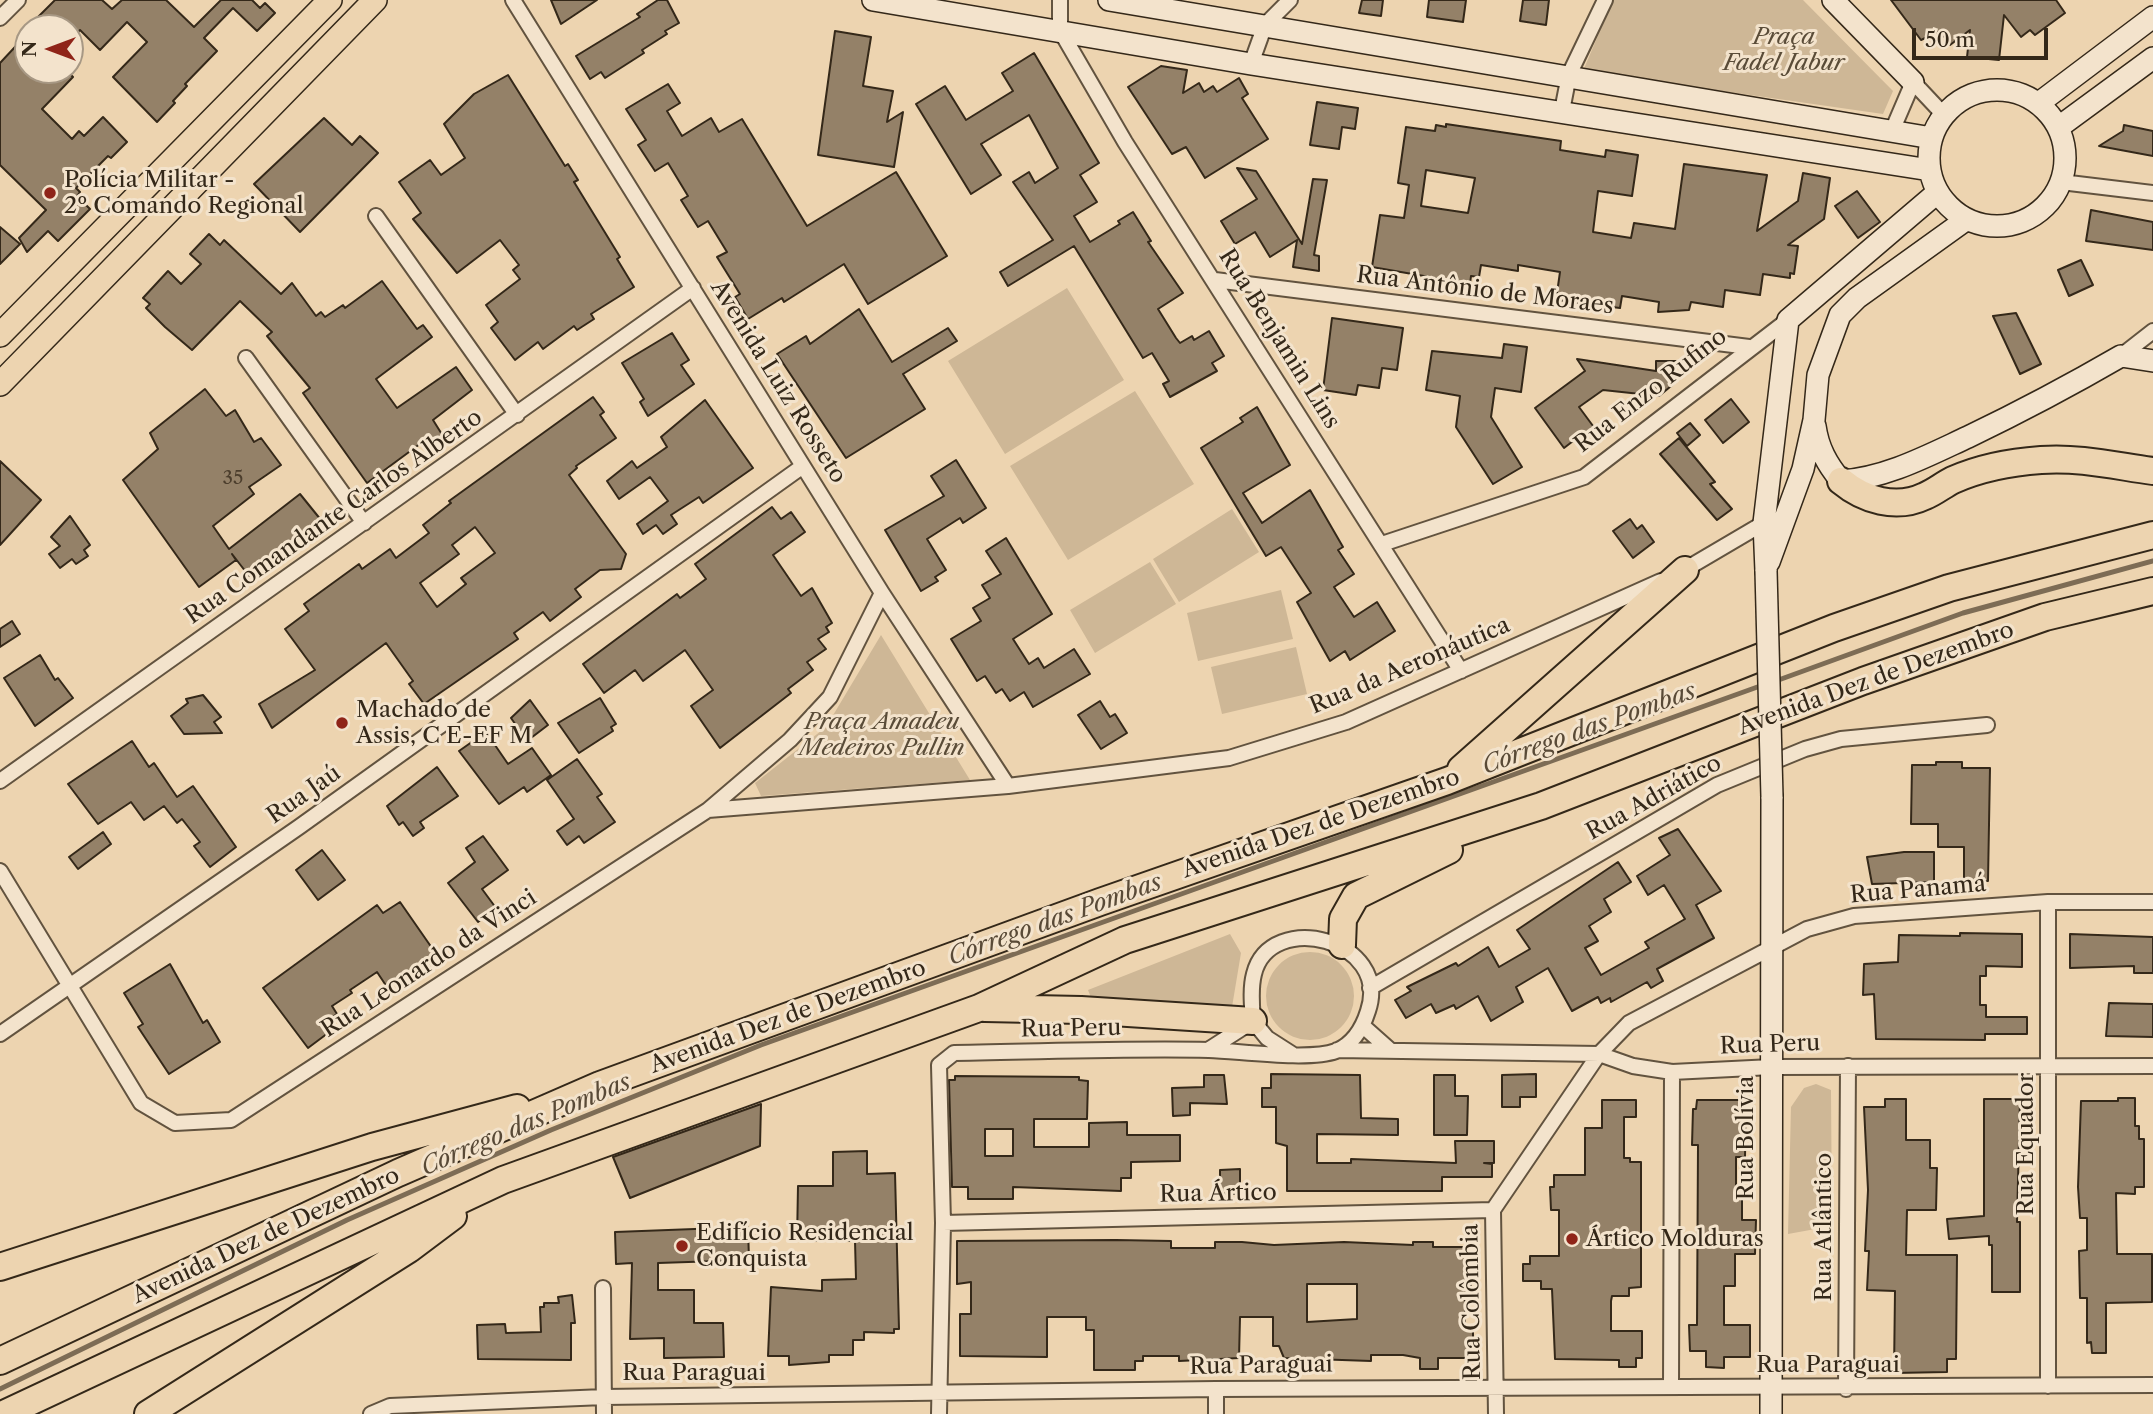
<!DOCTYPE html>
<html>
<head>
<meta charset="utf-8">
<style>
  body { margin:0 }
  #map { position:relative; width:2153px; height:1414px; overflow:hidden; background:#edd4b0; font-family:"Libre Caslon Text",serif }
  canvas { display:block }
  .north { position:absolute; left:14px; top:14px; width:70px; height:70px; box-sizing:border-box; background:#f3e3cc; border:2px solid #a79884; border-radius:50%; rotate:270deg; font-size:19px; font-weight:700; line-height:28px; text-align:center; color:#342819 }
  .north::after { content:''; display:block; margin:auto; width:24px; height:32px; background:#8f2418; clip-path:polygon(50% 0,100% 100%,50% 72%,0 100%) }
  .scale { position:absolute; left:1912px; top:28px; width:136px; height:32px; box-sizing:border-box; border:4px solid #342819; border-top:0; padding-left:9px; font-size:21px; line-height:24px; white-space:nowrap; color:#342819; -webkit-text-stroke:5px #f3e3cc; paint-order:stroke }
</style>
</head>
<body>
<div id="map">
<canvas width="2153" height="1414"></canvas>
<div class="north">N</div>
<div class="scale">50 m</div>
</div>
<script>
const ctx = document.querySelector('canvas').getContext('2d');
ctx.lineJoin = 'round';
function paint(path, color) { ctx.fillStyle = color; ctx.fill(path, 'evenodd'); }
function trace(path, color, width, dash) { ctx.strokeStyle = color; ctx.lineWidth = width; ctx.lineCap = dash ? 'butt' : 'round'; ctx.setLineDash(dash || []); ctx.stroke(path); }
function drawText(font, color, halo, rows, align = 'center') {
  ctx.font = font + ' "Libre Caslon Text",serif'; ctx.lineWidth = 6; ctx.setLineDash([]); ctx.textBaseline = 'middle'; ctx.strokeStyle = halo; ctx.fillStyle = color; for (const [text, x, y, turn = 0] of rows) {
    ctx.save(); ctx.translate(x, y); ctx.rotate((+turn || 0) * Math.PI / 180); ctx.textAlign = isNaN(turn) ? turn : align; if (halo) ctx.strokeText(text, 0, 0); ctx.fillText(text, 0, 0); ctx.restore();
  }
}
paint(new Path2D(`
  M1613,0H1803L1893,91L1883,114L1583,71Z
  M1067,288L1124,380L1005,454L948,361Z
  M1135,391L1194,484L1068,560L1010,466Z
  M1232,509L1259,552L1179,602L1153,559Z
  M1150,562L1176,604L1095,653L1070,610Z
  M1281,590L1293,639L1198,661L1187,613Z
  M881,635L970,780L761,796L755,783L826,727Z
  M1296,647L1307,694L1222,714L1211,667Z
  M1230,934L1241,953L1231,1013L1092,1000L1088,990Z
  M1266 996a44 44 0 1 1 88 0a44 44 0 1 1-88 0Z
  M1816,1084L1831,1090L1832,1226L1788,1234L1791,1107L1804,1088Z`), '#ceb796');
trace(new Path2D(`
  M1773,682L1963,613L2153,561
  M0,1389L347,1220L551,1130L761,1045L1763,685`), '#7d6c55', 5);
const building = new Path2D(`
  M55,0H102L112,9L122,0H166L194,27L221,0H252L260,8L265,3L275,13L257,31L233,8L204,38L217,51L185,84L187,86L173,101L175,103L157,122L113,77L147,42L127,22L100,50L80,30L70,40V28H27Z
  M551,0H597L561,24Z
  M658,0H667L679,23L665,31L667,34L642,50L644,53L605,78L601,72L590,79L576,56L640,17L637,14Z
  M1362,0H1383L1381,16L1359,13Z
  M1429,0H1466L1463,22L1427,17Z
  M1523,0H1549L1546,25L1520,21Z
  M1891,0H2056L2065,13L2035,35L2030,30L2021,37L2004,15L1999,60L1967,57L1970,30L1950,45L1940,31L1921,40Z
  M835,31L871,37L863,86L893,91L887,122L903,112L894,167L818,155Z
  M28,33V70H66L73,77L42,109L72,139L79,131L84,136L103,117L127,142L111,158L108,156L76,188L80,192L77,196L90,209L58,241L48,231L27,252L19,238L46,210L0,165V63Z
  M1034,53L1099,163L1080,175L1097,202L1074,216L1090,242L1120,224L1118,221L1133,212L1151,241L1148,242L1183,293L1158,309L1176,338L1180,343L1192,336L1194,340L1209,331L1224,356L1212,363L1217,371L1170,397L1163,384L1169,381L1152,353L1143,358L1074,246L1008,286L1000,272L1053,240L1013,182L1029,172L1035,183L1058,168L1029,115L981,144L1001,175L971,194L916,104L945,86L966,120L1013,91L1002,73Z
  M1161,66L1187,70L1183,93L1199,83L1204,92L1213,86L1217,92L1239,78L1248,94L1242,98L1268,139L1205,178L1186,147L1172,154L1128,87Z
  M508,75L565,166L568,164L578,180L574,182L620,257L617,259L634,287L591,314L594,319L577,330L574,326L543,349L538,342L515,360L491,328L498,322L486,305L520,279L513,270L519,265L500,240L457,273L413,219L421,213L399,182L430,160L441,175L465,158L444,124L474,94Z
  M668,84L680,103L667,111L682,136L711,118L719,132L742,119L807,226L896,172L947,256L868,304L844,264L784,302L782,298L748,319L735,297L740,294L717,257L727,252L708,221L698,227L681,200L688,196L668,163L655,171L638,145L646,140L626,109Z
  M1317,102L1358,108L1355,129L1342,127L1339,149L1310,145Z
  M324,118L352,145L360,136L378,153L300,232L254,184Z
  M1446,124L1561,141L1560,150L1605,157L1606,150L1638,155L1632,196L1598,191L1593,232L1631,238L1634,223L1675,229L1684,164L1767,175L1757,231L1798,201L1803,173L1830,178L1824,219L1788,245L1798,246L1794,274L1790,273V278L1763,274L1760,295L1725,290L1723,307L1691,302L1689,310L1658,312L1659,302L1622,296L1620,308L1556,300L1560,272L1518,265V271L1481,265L1479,277L1471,276L1470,284L1372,267L1380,215L1404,218L1409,185L1398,183L1406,127L1435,131L1436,125L1446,127ZM1426,170L1475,178L1468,213L1421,206Z
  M2124,125L2153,131V156L2099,146L2123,131Z
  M1237,168L1256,171L1302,244L1313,179L1327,180L1314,255L1319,256V271L1293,267L1297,240L1270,257L1255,232L1235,244L1221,221L1257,199Z
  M1857,191L1880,222L1858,238L1835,206Z
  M2091,210L2153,222V250L2086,241Z
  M0,227L20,244L0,264Z
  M209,234L220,245L224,240L281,294L292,283L316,316L321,312L325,317L343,305L345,308L382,281L417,329L423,325L432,337L376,379L397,408L456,367L472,390L433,420L443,436L432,444L428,438L367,483L303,393L310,388L267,336L272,332L240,301L192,350L165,327L146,308L150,304L143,298L168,271L181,284L201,264L190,254Z
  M2081,260L2093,285L2069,296L2058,270Z
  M859,309L892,362L948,328L957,341L903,374L925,409L846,458L777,354L806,336L810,344Z
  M2016,313L2041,364L2020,374L1993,316Z
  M1332,318L1403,328L1397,370L1382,368L1379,388L1358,385L1356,395L1323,390Z
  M672,333L689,360L681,365L694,384L648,416L640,402L644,399L622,363Z
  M1504,344L1527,347L1521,392L1495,388L1491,417L1522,467L1493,484L1456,427L1460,396L1426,390L1432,351L1502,358Z
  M1577,359L1656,371V361H1676V382L1659,396L1603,390L1579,407L1596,430L1580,442L1577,438L1564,448L1535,408L1585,371Z
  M205,389L226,416L235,410L254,442L261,438L281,465L249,487L254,494L213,526L229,549L300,494L321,520L249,576L232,554L236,560L199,587L123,480L158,449L150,433Z
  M593,397L604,412L600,415L616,438L576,466L577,468L569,475L626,554L621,569L600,570L575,589L581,597L550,621L543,612L514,633L518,639L424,704L409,684L413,681L386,643L272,728L259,704L315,670L285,629L309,611L304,604L359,564L362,569L390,549L396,558L429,533L423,525L451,503L449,501ZM475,527L495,553L461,578L466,584L437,607L420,583L459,554L452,545Z
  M1731,399L1749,422L1723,443L1705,420Z
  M705,400L753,468L703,503L699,497L671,515L677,524L663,534L656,525L643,534L637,524L668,501L650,477L619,499L607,481L632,461L637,468L667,447L661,437Z
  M1257,407L1290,465L1243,493L1262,523L1310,490L1343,547L1338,550L1354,574L1334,587L1354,617L1377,602L1395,631L1350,660L1345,651L1330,661L1297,602L1311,593L1281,547L1266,556L1201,448L1243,422L1240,418Z
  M1690,423L1700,435L1687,446L1677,433Z
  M1679,438L1715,482L1710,484L1732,509L1717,520L1660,454Z
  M956,460L986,508L963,523L960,518L927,539L946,570L935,577L938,581L921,591L885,530L944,496L931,476Z
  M0,461L41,500L0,545Z
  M772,507L781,519L791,512L805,532L773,555L801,596L812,588L832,623L826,627L829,632L818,639L826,649L807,662L813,670L788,689L791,693L720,748L691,706L713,690L685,650L643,681L635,670L604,693L583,664L677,594L680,598L706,579L695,564Z
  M70,516L90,545L84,550L88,556L76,564L72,559L60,568L49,554L60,546L51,537Z
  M1630,519L1637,529L1642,525L1654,542L1633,558L1613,531Z
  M1006,538L1052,614L1013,639L1029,664L1038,658L1044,668L1074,649L1090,674L1033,707L1024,692L1010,701L1002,689L996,693L985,676L977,681L951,639L981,621L973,608L990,598L982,585L1001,574L986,551Z
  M12,621L20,634L0,647V629Z
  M40,655L55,680L58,678L73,698L35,726L4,678Z
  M203,695L221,717L214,722L222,733L184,734L171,716L188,703L186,699Z
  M600,698L616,724L611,727L613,731L579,753L558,723Z
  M530,700L548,725L527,741L511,718Z
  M1100,701L1110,717L1115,714L1127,733L1101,749L1078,715Z
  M486,732L508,764L532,748L551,775L527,792L524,787L499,804L459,751Z
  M132,741L149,767L154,763L177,797L193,786L236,847L210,867L194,846L200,842L182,819L177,823L164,806L144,820L131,802L98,824L68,784Z
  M577,759L602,794L597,797L615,822L584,843L579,836L567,845L557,831L574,819L547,780Z
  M1936,762H1962V768H1990L1988,881H1964V847H1938V824H1911L1912,765H1936Z
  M437,767L458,796L420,822L424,828L413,836L403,822L399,825L387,806Z
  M1678,829L1721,891L1696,905L1714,938L1657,969L1663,981L1651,988L1647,982L1611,1002L1610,998L1601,1003L1598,997L1572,1011L1548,968L1516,987L1523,1002L1491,1021L1478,996L1456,1009L1454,1005L1436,1013L1431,1004L1406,1018L1395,1000L1411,991L1407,987L1456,963L1458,966L1488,947L1499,967L1530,949L1517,930L1618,862L1631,882L1604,899L1611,912L1589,926L1598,941L1585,948L1601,975L1649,948L1645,942L1685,919L1664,885L1648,895L1637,876L1670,855L1659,838Z
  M103,832L111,844L78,869L69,857Z
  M483,836L508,870L482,889L496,908L478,922L448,883L475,862L466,848Z
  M322,850L345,880L318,900L296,870Z
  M1904,852H1934V882L1872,884L1867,857Z
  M400,902L441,961L429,970L424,962L387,987L377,972L350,990L352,993L332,1006L337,1014L321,1024L328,1033L308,1048L263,988L377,905L383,913Z
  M1960,933L2022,934V967L1986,966V976H1980V1005H1986V1017H2027V1034H1985V1040L1876,1039L1874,994L1863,995L1864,964L1898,962L1899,935L1960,936Z
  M2070,934L2153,937V973H2134V966L2070,968Z
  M170,964L203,1023L207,1020L220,1042L169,1074L138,1027L143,1024L124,993Z
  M2109,1003L2153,1004V1037L2106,1036Z
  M1271,1074L1360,1075L1361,1118L1398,1119V1135L1317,1134V1163H1351V1159L1456,1163L1455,1141H1494V1163H1484L1492,1164V1177H1442V1191H1287V1146L1276,1143V1107H1262V1088H1271Z
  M1536,1074V1097H1520V1107H1502V1075Z
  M1204,1075H1224L1227,1104L1190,1103V1115L1173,1116L1172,1088L1204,1087Z
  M1434,1075H1455V1096H1468L1467,1135H1434Z
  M955,1076L1079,1077V1080L1088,1081L1087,1119H1034V1147H1089V1123L1127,1122V1135H1180V1161L1131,1162V1178H1121V1191L1013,1187V1199H968V1187H952L949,1080H955ZM985,1129H1013V1156H985Z
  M2118,1098H2135V1126H2139V1139H2144V1187H2135V1194L2116,1193L2117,1254H2152V1302L2106,1303V1353H2092L2091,1342L2087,1343V1298H2080L2079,1251L2087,1250V1218H2080L2078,1187L2081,1101H2118Z
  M1885,1099H1906V1140H1930V1168H1937L1936,1210H1907L1906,1255H1957L1956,1359H1947V1372L1894,1373L1895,1291L1867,1290L1869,1251H1865L1868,1190L1864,1107H1885Z
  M1984,1099H2020L2017,1222H2020V1292H1992V1245H1989V1236L1949,1239L1947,1219L1984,1216Z
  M1602,1100H1636V1117H1624V1158H1630V1162H1641V1287L1629,1288V1296H1612L1611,1301V1331H1642V1358H1636V1367H1619V1360L1555,1359L1552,1289H1541V1281H1523V1264H1530V1256H1559V1210H1551L1550,1187H1554V1175H1585V1128H1602Z
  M1697,1100H1746L1745,1157H1736V1194H1742V1220H1756L1755,1254H1735V1286H1724V1325H1750V1357H1724V1368L1706,1367V1351H1690L1689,1325H1697L1698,1145H1692L1693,1109H1696Z
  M761,1104L760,1146L630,1198L613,1157Z
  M867,1151V1174L895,1173L899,1329H894V1333L864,1332V1340H853V1355H829V1362L789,1365V1356H768L771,1287L822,1291V1280L856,1279L855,1241H797L798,1186H833V1152Z
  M1240,1169V1194H1220V1170Z
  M748,1227L749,1260L658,1263V1290H694V1323H723L724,1357L664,1358V1338L630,1339L632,1263L616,1264L615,1232Z
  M1116,1240L1171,1241V1248H1215V1242H1242L1274,1245L1344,1242L1413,1245V1242H1433V1247H1473L1470,1299H1465V1329H1473V1353H1467V1358H1438V1369H1420V1358L1403,1355H1371V1361L1284,1358L1279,1346H1273V1317H1240L1239,1358L1179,1361V1356H1143V1361H1135V1370H1094V1330H1086V1317H1047V1357L960,1356V1314H971V1282L957,1284V1241ZM1307,1284H1357V1319L1307,1322Z
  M572,1295L575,1323H571V1360L478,1359L477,1325L505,1324L506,1333L541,1332L540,1307H544V1303H559L558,1297Z`);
paint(building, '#948168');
trace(building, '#342819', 2);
const street = new Path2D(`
  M513,0L882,593L1008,786
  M1060,0V30L1125,142L1461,671
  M0,18L18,0
  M1251,64L1265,25L1290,0
  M1562,111L1569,75L1605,0
  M1892,131L1913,82L1944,115
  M2061,182L2153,193
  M376,216L517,415
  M1215,280L1749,347
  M2121,356L2153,331
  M246,358L364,523
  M1382,544L1584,477L1788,320
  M1679,573L1764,523
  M0,781L693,288
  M708,810L790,740L830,697L882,593
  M0,871L141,1103L175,1123L231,1120L708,810L1008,786L1229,758L1346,722L1661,581
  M2048,902V1386
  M1370,988L1717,785L1805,749L1841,739L1987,725
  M1363,1026L1390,1050
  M0,1034L299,827L803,466
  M1208,1050L1250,1023
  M1337,1050L1599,1054L1633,1066L1672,1072L1772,1067L2153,1066
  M943,1223L1493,1210
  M603,1288L604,1414
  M1671,1387L1672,1072
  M1216,1389V1414
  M1846,1389L1848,1066
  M371,1414L390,1406L604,1397L1216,1389L2153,1385
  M939,1414L943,1223L939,1065L954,1053C1039,1052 1124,1048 1209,1050C1240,1051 1309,1061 1336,1051C1353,1044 1363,1027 1368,1011C1392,939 1270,909 1254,974C1250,989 1252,1006 1253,1021L1267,1038L1292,1054
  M1496,1414L1493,1210L1599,1054L1629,1023L1807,929L1854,916L2048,902H2153`);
const secondary = new Path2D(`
  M873,0L1251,64L1930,170
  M1109,0L1932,138
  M1833,0L1913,82
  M1929 158a68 68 0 1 1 136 0a68 68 0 1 1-136 0Z
  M2039,103L2153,17
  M2059,127L2153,58
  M1815,426C1818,448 1827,464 1841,481C1886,478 1927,456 1968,437C2020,412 2071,385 2121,356L2153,361
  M1769,562L1803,469L1814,420L1818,375L1840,315L1857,298L1967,219
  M1766,571L1764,523L1788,320L1938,192
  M1771,1414L1772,797`);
const primary = new Path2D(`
  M0,335L330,0
  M0,384L375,0`);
const highway = new Path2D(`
  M1841,481C1864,500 1896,510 1925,496C1935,492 1943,485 1953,480C1980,468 2012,462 2041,460C2079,457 2116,466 2153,471
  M1461,769L1685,570
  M1342,945L1343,919L1356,896L1449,850
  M985,1008L1081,1010L1253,1021
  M0,1267L372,1147L517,1108
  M0,1361L398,1173L600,1085L1100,902L1447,781L1834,628L1949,588L2153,535
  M4,1414L503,1180L979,1008L1125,940L1541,806L1863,681L2045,617L2153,591
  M148,1414L409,1249L453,1216`);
trace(street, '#62533f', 18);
trace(secondary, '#342819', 24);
trace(primary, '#342819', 26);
trace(highway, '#342819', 30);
trace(street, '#f3e3cc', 14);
trace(secondary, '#f3e3cc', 21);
trace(primary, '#edd4b0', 23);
trace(highway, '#edd4b0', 26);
const secondaryBridge = new Path2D(`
  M1766,571L1772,797`);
trace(secondaryBridge, '#342819', 24, []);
trace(secondaryBridge, '#f3e3cc', 21);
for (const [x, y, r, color] of [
  [50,193,7,"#8f2418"],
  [342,723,7,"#8f2418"],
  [1572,1239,7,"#8f2418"],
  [682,1246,7,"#8f2418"]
]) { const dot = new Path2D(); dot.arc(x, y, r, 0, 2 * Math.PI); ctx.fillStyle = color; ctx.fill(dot); trace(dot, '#f3e3cc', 2.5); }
drawText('19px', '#4c3e2d', null, [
  ["35",233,479]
]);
drawText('italic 23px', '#5a4c38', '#f3e3cc', [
  ["Praça",1784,37],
  ["Fadel Jabur",1784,63],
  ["Praça Amadeu",882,722],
  ["Medeiros Pullin",882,748]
]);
drawText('23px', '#342819', '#f3e3cc', [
  ["Polícia Militar -",64,180],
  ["2º Comando Regional",64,206],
  ["Machado de",356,710],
  ["Assis, C E-EF M",356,736],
  ["Edifício Residencial",696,1233],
  ["Conquista",696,1259],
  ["Ártico Molduras",1586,1239]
], 'left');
drawText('23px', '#342819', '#f3e3cc', [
  ["Rua Antônio de Moraes",1485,291,7],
  ["Rua Benjamin Lins",1279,339,58],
  ["Avenida Luiz Rosseto",778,382,58],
  ["Rua Enzo Rufino",1651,391,-38],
  ["Rua Comandante Carlos Alberto",334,517,-35],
  ["Rua da Aeronáutica",1410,666,-23],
  ["Avenida Dez de Dezembro",1876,679,-20],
  ["Rua Jaú",304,795,-35],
  ["Rua Adriático",1654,798,-29],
  ["Avenida Dez de Dezembro",1321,824,-19],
  ["Rua Panamá",1918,890,-5],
  ["Rua Leonardo da Vinci",429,964,-33],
  ["Avenida Dez de Dezembro",788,1017,-20],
  ["Rua Peru",1071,1029,-1],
  ["Rua Peru",1770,1045,-2],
  ["Rua Bolívia",1746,1138,-90],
  ["Rua Equador",2026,1144,-90],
  ["Rua Ártico",1218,1194,-1],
  ["Rua Atlântico",1824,1227,-90],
  ["Avenida Dez de Dezembro",266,1236,-25],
  ["Rua Colômbia",1472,1302,-91],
  ["Rua Paraguai",1828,1365],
  ["Rua Paraguai",1261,1366,-1],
  ["Rua Paraguai",694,1373]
]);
drawText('italic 24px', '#594a37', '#f3e3cc', [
  ["Córrego das Pombas",1589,729,-20],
  ["Córrego das Pombas",1055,920,-20],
  ["Córrego das Pombas",526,1125,-23]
]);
</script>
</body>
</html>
